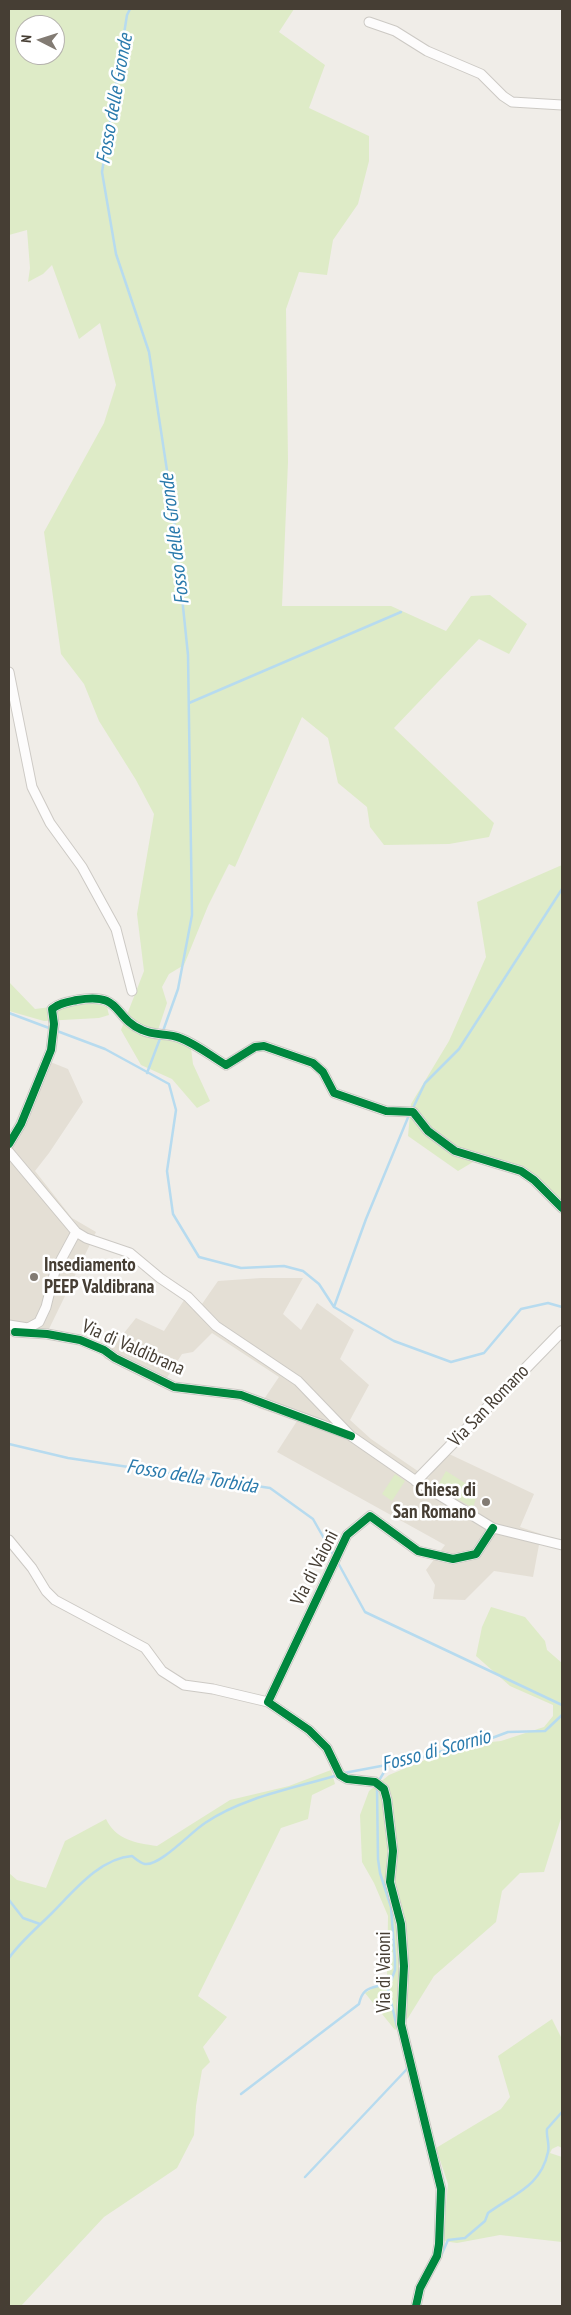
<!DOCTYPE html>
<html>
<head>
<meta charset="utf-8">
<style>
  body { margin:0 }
  #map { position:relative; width:571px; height:2315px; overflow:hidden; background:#f0ede8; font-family:"PT Sans Narrow",sans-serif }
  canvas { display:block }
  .frame { position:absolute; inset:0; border:10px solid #463e34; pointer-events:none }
  .north { position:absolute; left:15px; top:15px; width:50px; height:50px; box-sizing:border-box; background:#fff; border:1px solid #b5b2ae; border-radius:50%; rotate:275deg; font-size:14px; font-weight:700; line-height:20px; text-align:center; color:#463e34 }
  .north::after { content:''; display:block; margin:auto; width:18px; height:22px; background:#827b73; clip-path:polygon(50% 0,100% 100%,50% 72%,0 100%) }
</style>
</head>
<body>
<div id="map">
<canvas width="571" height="2315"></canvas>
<div class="frame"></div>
<div class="north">N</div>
</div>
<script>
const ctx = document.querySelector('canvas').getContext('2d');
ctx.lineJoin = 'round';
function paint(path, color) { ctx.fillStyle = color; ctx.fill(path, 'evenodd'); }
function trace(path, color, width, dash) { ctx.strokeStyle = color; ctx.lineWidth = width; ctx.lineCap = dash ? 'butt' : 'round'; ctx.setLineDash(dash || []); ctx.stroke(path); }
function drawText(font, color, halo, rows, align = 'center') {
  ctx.font = font + ' "PT Sans Narrow",sans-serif'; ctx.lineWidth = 5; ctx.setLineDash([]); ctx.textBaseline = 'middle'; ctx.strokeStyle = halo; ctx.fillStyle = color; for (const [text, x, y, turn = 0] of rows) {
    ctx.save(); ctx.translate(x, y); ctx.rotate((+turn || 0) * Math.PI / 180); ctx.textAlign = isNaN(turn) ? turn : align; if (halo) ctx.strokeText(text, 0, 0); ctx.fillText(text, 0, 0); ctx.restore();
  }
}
paint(new Path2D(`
  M43,1059L68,1069L83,1102L49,1153L35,1171L72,1218L96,1232L48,1331L9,1336V1137Z
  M261,1278H303L283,1314L301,1330L317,1303L354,1330L340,1359L369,1385L350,1420L371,1439L428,1478L447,1453L534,1494L520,1527L541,1534L533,1577L494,1571L465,1600L433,1599L435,1585L426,1570L445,1545L277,1452L297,1421L258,1408L279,1377L212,1333L193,1352L182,1354L161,1387L104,1358L136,1318L164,1331L190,1291L202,1304L218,1281Z`), '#e4dfd5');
paint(new Path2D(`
  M9,9H294L279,32L325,65L309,108L369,136V161L358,204L333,240L327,275L299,272L286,309L288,462L282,606H391L446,631L471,596L490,595L527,624L509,654L479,639L394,728L494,823L489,837L449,844L384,845L370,827L367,807L338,783L328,738L302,717L235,867L229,864L208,906L184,965L169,974L162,987L167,1003L158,1030L191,1048L193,1064L210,1101L197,1108L172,1079L141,1065L121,1030L144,971L137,914L154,814L136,780L99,721L84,684L61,654L44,532L104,423L116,385L100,323L79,339L52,265L43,274L28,282L30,268L27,230L9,235ZM25,25H55V55H25Z
  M562,865V1202L524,1171L487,1159L473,1162L458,1171L408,1136L411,1104L449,1041L486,957L477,902Z
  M9,982L35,1009L91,1002L107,1007L109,1015L99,1018L44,1021L9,1011Z
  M446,1471L476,1490L473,1497L476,1498L473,1508L437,1487Z
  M395,1474L405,1481L392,1501L382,1494Z
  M491,1607L525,1617L545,1641L547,1650L562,1663V1815L544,1872L520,1873L502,1891L496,1922L434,1976L408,2018L395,2030L365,1993L387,1980L388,1916L374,1883L362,1862L360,1815L369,1791L389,1775L461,1745L501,1741L544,1727L553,1716V1705L510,1686L476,1656L482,1627Z
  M331,1770L335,1784L312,1795L308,1819L281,1828L198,1996L227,2017L203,2047L210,2062L202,2070L196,2106L194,2135L177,2168L104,2217L21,2306H9V1873L17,1880L46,1888L65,1841L106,1819C116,1840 136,1843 157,1846L230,1800L289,1786Z
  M552,2019L562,2039V2148L558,2146L552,2149L550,2153L562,2157V2242L500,2235L457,2243L443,2241L448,2184L436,2148L501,2109L510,2097L498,2056Z`), '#deebc7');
trace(new Path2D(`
  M130,9L127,15L102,172L116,254L149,352L173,510L188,655L192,915L178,989L163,1031
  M189,703L401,612
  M9,1013L105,1049L169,1084L176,1110L167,1171L173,1214L199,1257L241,1268L284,1266L303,1271L319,1284L334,1307L394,1341L451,1362L484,1353L521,1309L548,1303L562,1307
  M147,1073L161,1036
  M412,1110L425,1083L459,1049L562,889
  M334,1307L366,1219L409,1115
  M9,1444L68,1458L270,1488L313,1519L334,1556
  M337,1561L365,1612L562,1705
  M344,1773L413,1760L449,1749L484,1741L508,1732L545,1731L562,1715
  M378,1782L389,1764
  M377,1788L378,1859L380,1873L391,1907L395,1960V1970L388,1989L397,2027
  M9,1900L23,1918L40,1924
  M9,1958C21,1941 37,1928 52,1913C73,1892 100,1858 132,1856C136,1859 140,1863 145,1864C160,1866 191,1832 205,1823C243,1797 295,1788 338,1775
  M241,2094L359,2004C363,1985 373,1989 388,1983
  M305,2177L407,2069V2066
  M441,2256L448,2240L465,2238L485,2221L488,2213C514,2194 541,2186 548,2152C550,2144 546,2137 547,2129L562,2112`), '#b7dbef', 2.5);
const minor = new Path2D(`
  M369,22L395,31L427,51L481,74L503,96L512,102L562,105
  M9,672L32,787L50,823L82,867L116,929L132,991
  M9,1144L21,1124L51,1050L54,1024L52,1009C59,1003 68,1002 77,1000C123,992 112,1017 142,1030C154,1036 168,1033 180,1038C196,1044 211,1056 226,1065L255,1047L264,1046L313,1063L323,1072L334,1093L386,1111L413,1112L428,1131L455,1151L521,1171L534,1180L562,1208
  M9,1152L76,1232L86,1238L130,1253L160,1278L188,1297L216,1326L298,1381L351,1436L416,1481L493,1528L562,1545
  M9,1325L28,1328L39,1322L46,1307L55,1271L76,1232
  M15,1332L47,1334L80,1340L104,1350L115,1358L174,1387L241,1395L347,1434
  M9,1540L32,1568L46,1591L55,1600L145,1648L162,1671L184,1685L213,1689L268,1702
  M416,2306L420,2288L437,2256L439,2244L441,2189L401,2024L404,1966L401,1924L390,1882L393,1851L387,1800L384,1789L375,1782L347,1779L340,1775L327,1748L309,1730L268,1702L347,1535L370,1516L418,1551L453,1559L476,1554L493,1528`);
const tertiary = new Path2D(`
  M416,1481L562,1331`);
trace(minor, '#ccc9c4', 11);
trace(tertiary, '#ccc9c4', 12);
trace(minor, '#fdfcfc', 9);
trace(tertiary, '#fdfcfc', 10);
trace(new Path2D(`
  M9,1144L21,1124L51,1050L54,1024L52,1009C59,1003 68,1002 77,1000C123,992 112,1017 142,1030C154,1036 168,1033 180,1038C196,1044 211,1056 226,1065L255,1047L264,1046L313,1063L323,1072L334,1093L386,1111L413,1112L428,1131L455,1151L521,1171L534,1180L562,1208
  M15,1332L47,1334L80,1340L104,1350L115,1358L174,1387L241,1395L351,1436
  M416,2306L420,2288L437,2256L439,2244L441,2189L401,2024L404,1966L401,1924L390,1882L393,1851L387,1800L384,1789L375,1782L347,1779L340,1775L327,1748L309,1730L268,1702L347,1535L370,1516L418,1551L453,1559L476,1554L493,1528`), '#00873e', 8);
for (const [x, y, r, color] of [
  [34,1277,5,"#827b73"],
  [486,1502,5,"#827b73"]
]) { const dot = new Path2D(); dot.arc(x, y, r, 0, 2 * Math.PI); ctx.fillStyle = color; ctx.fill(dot); trace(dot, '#fff', 2); }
drawText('bold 19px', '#463e34', '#fff', [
  ["Insediamento",44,1266],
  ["PEEP Valdibrana",44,1288],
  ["Chiesa di",476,1491,"right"],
  ["San Romano",476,1513,"right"]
], 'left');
drawText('19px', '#463e34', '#fff', [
  ["Via di Valdibrana",133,1348,24],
  ["Via San Romano",489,1406,-46],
  ["Via di Vaioni",315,1568,-63],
  ["Via di Vaioni",385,1972,-90]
]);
drawText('italic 20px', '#2a7aac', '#fff', [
  ["Fosso delle Gronde",115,99,-80],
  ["Fosso delle Gronde",175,539,-97],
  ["Fosso della Torbida",192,1477,9],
  ["Fosso di Scornio",436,1751,-15]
]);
</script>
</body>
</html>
